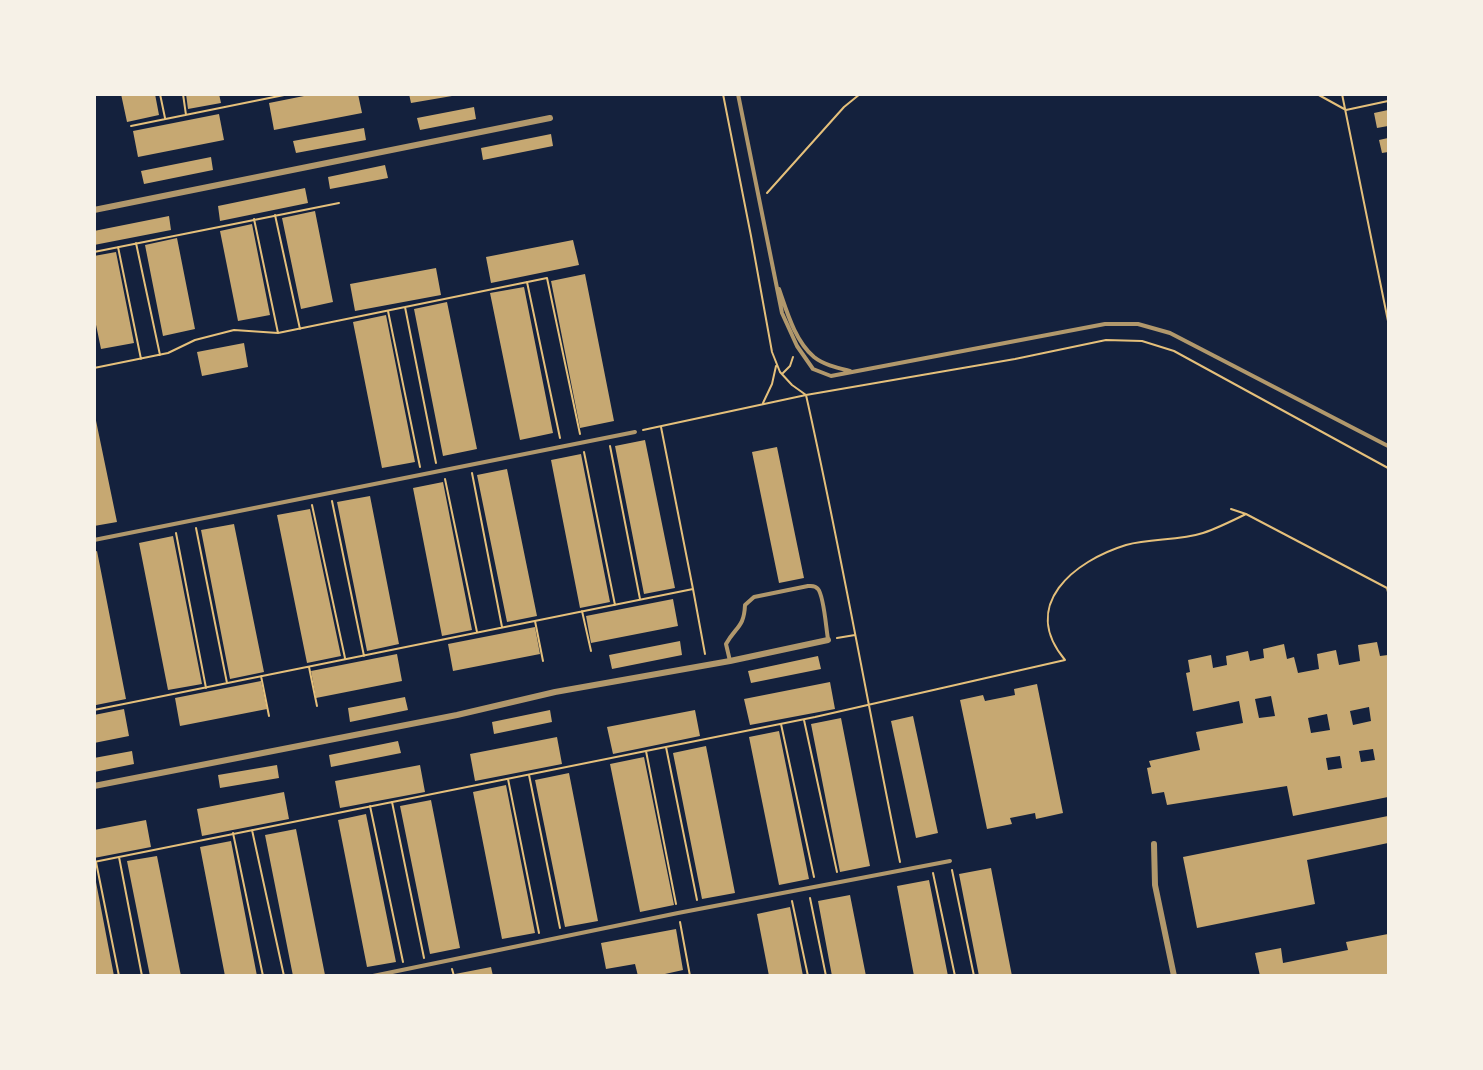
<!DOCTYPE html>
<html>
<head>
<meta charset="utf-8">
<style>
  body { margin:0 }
  #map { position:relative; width:1483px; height:1070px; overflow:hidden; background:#14213d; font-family:"DejaVu Sans",sans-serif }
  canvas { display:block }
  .frame { position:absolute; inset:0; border:96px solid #f6f1e7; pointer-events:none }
</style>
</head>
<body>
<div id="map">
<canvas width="1483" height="1070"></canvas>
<div class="frame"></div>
</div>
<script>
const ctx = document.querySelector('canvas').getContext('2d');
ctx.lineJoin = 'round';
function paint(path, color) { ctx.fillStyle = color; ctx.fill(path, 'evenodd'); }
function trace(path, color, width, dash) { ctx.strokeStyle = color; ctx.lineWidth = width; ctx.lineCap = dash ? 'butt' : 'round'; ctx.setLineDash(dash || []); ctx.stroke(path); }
paint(new Path2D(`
  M121,94H155L159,115L127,122Z
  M186,94H219L221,103L188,109Z
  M314,94H358L362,113L274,130L269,103Z
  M409,94H452V96L411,103Z
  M474,107L476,119L420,130L417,118Z
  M1388,110V126L1377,128L1374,113Z
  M219,114L224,140L138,157L133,131Z
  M364,128L366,140L296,153L293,141Z
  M551,134L553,146L483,160L481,148Z
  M1388,138V152L1382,153L1379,140Z
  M211,157L213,170L144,184L141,171Z
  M385,165L388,178L330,189L328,177Z
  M305,188L308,203L220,221L218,206Z
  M315,211L333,302L301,309L282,218Z
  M169,216L171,230L94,245V231Z
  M252,224L270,315L238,321L220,231Z
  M177,238L195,329L163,336L145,245Z
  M573,240L579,265L491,283L486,257Z
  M116,252L134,343L101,349L94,315V256Z
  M436,268L441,295L355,311L350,284Z
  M585,274L614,421L580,428L551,281Z
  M524,287L553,433L520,440L490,293Z
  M447,302L477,449L443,456L414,309Z
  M386,315L415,462L382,468L353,322Z
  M244,343L248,367L202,376L197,352Z
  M94,411L117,522L94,526Z
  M645,440L675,588L644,594L615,446Z
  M777,447L804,578L779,583L752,452Z
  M581,454L610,602L580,608L551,460Z
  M507,469L537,616L507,622L477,475Z
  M443,482L472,630L442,636L413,488Z
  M370,496L399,644L367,651L337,502Z
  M310,509L341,656L307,663L277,515Z
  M234,524L264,672L230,679L201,530Z
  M173,536L202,684L168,690L139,543Z
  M97,551L126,699L96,705L94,552Z
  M673,599L678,626L591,643L586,616Z
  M535,627L540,654L453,671L448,644Z
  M680,641L682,655L612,669L609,655Z
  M1377,642L1380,656L1388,655V797L1293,816L1287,786L1167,805L1164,792L1152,794L1147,768L1151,767L1149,761L1200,750L1196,732L1243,723L1239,701L1193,711L1186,673L1190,672L1188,660L1211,655L1213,668L1227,665L1226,656L1248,651L1250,661L1264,658L1263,649L1284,644L1287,659L1294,657L1298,673L1319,669L1317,654L1336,650L1339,665L1360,661L1358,645ZM1271,696L1275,716L1259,718L1255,699ZM1369,707L1371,721L1353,725L1350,711ZM1327,714L1330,730L1311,733L1308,718ZM1373,749L1375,760L1361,762L1359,751ZM1340,756L1342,768L1328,770L1326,758Z
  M397,654L402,681L316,698L311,671Z
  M818,656L821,669L751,683L748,671Z
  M261,681L267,709L180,726L175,698Z
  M830,682L835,709L750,725L744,699Z
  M1037,684L1063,813L1036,819L1035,813L1010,818L1012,824L987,829L960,700L983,695L985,701L1015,695L1014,689Z
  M405,697L408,710L350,722L348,708Z
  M124,709L129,736L94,743V715Z
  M550,710L552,722L494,734L492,722Z
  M695,710L700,736L613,754L607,727Z
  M913,716L938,833L916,838L891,721Z
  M841,718L870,866L840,872L811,724Z
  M779,731L809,879L779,885L749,737Z
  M557,737L562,764L475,781L470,754Z
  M398,741L401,753L331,767L329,755Z
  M706,746L735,893L702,899L673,753Z
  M132,751L134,764L94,772V758Z
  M644,757L674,905L640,912L610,764Z
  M277,765L279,778L220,788L218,775Z
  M420,765L425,792L340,808L335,781Z
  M569,773L598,921L565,927L535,780Z
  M506,785L535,933L502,939L473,792Z
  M284,792L289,819L202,836L197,809Z
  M431,800L460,948L430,954L400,806Z
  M366,814L396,962L367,967L338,820Z
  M1388,816V843L1307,860L1315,904L1197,928L1183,857Z
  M146,820L151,847L94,858V830Z
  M296,829L325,975L322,976H293L265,835Z
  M231,841L257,976H225L200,847Z
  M157,856L181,976H150L127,861Z
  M991,868L1012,976H979L959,874Z
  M929,880L948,976H914L897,886Z
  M94,882H96L114,976H94Z
  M850,895L866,976H832L818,901Z
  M790,907L803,976H769L757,914Z
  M676,929L683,970L656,976H638L635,964L606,969L601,943Z
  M1388,934V976H1260L1255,953L1281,948L1283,963L1348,950L1346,942Z
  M491,967L493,976H455V974Z`), '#c6a872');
trace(new Path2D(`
  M160,94L165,118
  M183,94L186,115
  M723,94L751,236L772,352L780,372L792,385L806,395L1015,359L1106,340L1142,341L1174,351L1388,468
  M1317,94L1346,110L1388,101
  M1342,94L1388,321
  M131,126L289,94
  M767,193L844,107L860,94
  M275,215L300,329
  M254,219L278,333
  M136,243L160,355
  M118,247L141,359
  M94,252L339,203
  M527,282L560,438
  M405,307L436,463
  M388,311L420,467
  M94,368L168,353L195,340L234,330L278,333L547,278L580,434
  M782,374L790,366L793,357
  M763,403L772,384L776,366
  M643,430L806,395C841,550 868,707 900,862
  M610,446L640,599
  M584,452L615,605
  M472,473L502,627
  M445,479L477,632
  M332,501L364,656
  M312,505L345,658
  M1231,509L1246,514
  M196,528L227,683
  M176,533L206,688
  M693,589L705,654
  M582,611L591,651
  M535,621L543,661
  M837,638L855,635
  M309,667L317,706
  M261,676L269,716
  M94,710L693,589L661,427
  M804,720L837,872
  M781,724L814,877
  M666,747L697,900
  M646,751L676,904
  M529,775L560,928
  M508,779L539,933
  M392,802L424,958
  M370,806L403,962
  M252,830L284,976
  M233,833L263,976
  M119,857L142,976
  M94,862L815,717L1065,660C1019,605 1074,561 1126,545C1151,538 1178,541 1203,533C1218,528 1232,521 1246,514L1387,588L1388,592
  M96,862L119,976
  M952,870L974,976
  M933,873L955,976
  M810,898L826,976
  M792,901L808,976
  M680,922L690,976
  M452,969L454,976`), '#e5c07b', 2);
trace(new Path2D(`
  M738,94L782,313L797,346L813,369L831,376L1105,324H1138L1170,333L1388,446
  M779,289C787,312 795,341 814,357C824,365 838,368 850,371
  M94,540L635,432
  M730,661L726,644C736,626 744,628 745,605L754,597L808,586C812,586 815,585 818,589C824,596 826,628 828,639
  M373,976L678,913L950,861`), '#b1986c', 4);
trace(new Path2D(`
  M94,210L550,118
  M94,786L457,715L555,692L730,661L828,640
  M1154,844L1155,885L1174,976`), '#b1986c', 6);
</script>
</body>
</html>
